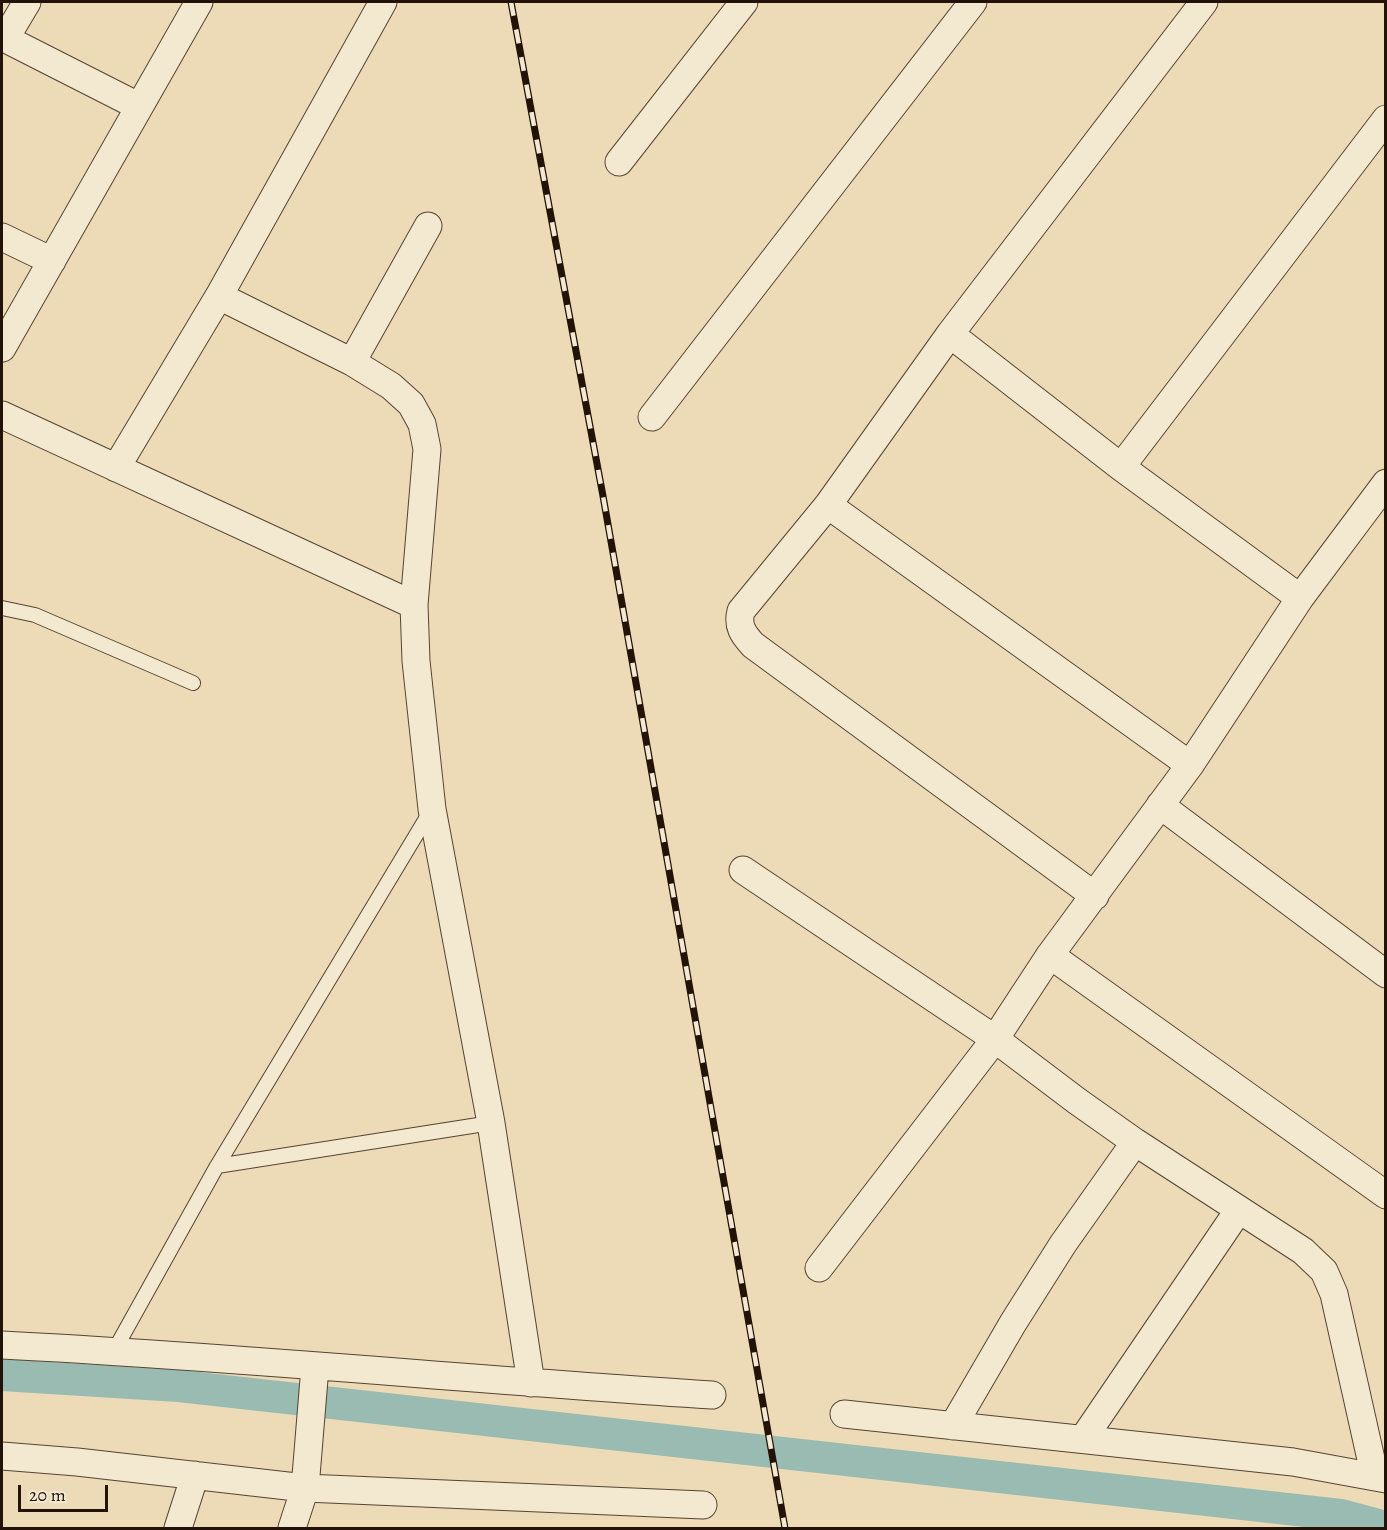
<!DOCTYPE html>
<html>
<head>
<meta charset="utf-8">
<style>
  body { margin:0 }
  #map { position:relative; width:1387px; height:1530px; overflow:hidden; background:#eddbb7; font-family:Alegreya,serif }
  canvas { display:block }
  .frame { position:absolute; inset:0; border:3px solid #221207; pointer-events:none }
  .scale { position:absolute; left:18px; top:1485px; width:90px; height:27px; box-sizing:border-box; border:3px solid #221207; border-top:0; padding-left:8px; font-size:18px; line-height:21px; white-space:nowrap; color:#221207; -webkit-text-stroke:4px #f3e8d0; paint-order:stroke }
</style>
</head>
<body>
<div id="map">
<canvas width="1387" height="1530"></canvas>
<div class="frame"></div>
<div class="scale">20 m</div>
</div>
<script>
const ctx = document.querySelector('canvas').getContext('2d');
ctx.lineJoin = 'round';
function trace(path, color, width, dash) { ctx.strokeStyle = color; ctx.lineWidth = width; ctx.lineCap = dash ? 'butt' : 'round'; ctx.setLineDash(dash || []); ctx.stroke(path); }
trace(new Path2D(`
  M2,1375L179,1386L1341,1515L1386,1527`), '#99bbb2', 32);
const service = new Path2D(`
  M2,608L35,615L193,683
  M217,1166L491,1123
  M114,1351L217,1166L430,812`);
const minor = new Path2D(`
  M2,37L138,106
  M5,39L27,2
  M619,162L744,2
  M2,237L52,261
  M219,296L352,362L391,386L411,404L422,424L427,449L414,605L416,661L432,809L491,1123L531,1383
  M950,334L1121,467L1300,598
  M2,348L199,2
  M352,362L428,226
  M2,415L414,605
  M652,417L973,2
  M1121,467L1386,119
  M116,468L219,296L383,2
  M828,505L1190,765
  M1160,805L1386,974
  M743,870L995,1039L1077,1101L1135,1142L1303,1251L1324,1271L1334,1294L1375,1477
  M1095,896L753,645C743,634 737,626 741,611L828,505L950,334L1204,2
  M1050,955L1386,1195
  M819,1268L995,1039L1050,955L1190,765L1300,598L1386,483
  M2,1345C239,1357 475,1380 712,1395
  M844,1414L1293,1462L1386,1479
  M953,1426L1013,1323L1063,1244L1135,1142
  M1083,1439L1238,1211
  M2,1456L77,1462L305,1488L703,1505
  M178,1528L195,1475
  M292,1528L305,1488L315,1367`);
trace(service, '#543', 16);
trace(minor, '#543', 29);
trace(service, '#f3e8d0', 14);
trace(minor, '#f3e8d0', 27);
const rail = new Path2D(`
  M511,2L603,496L785,1528`);
trace(rail, '#221207', 7);
trace(rail, '#f3e8d0', 4.5, [14]);
</script>
</body>
</html>
